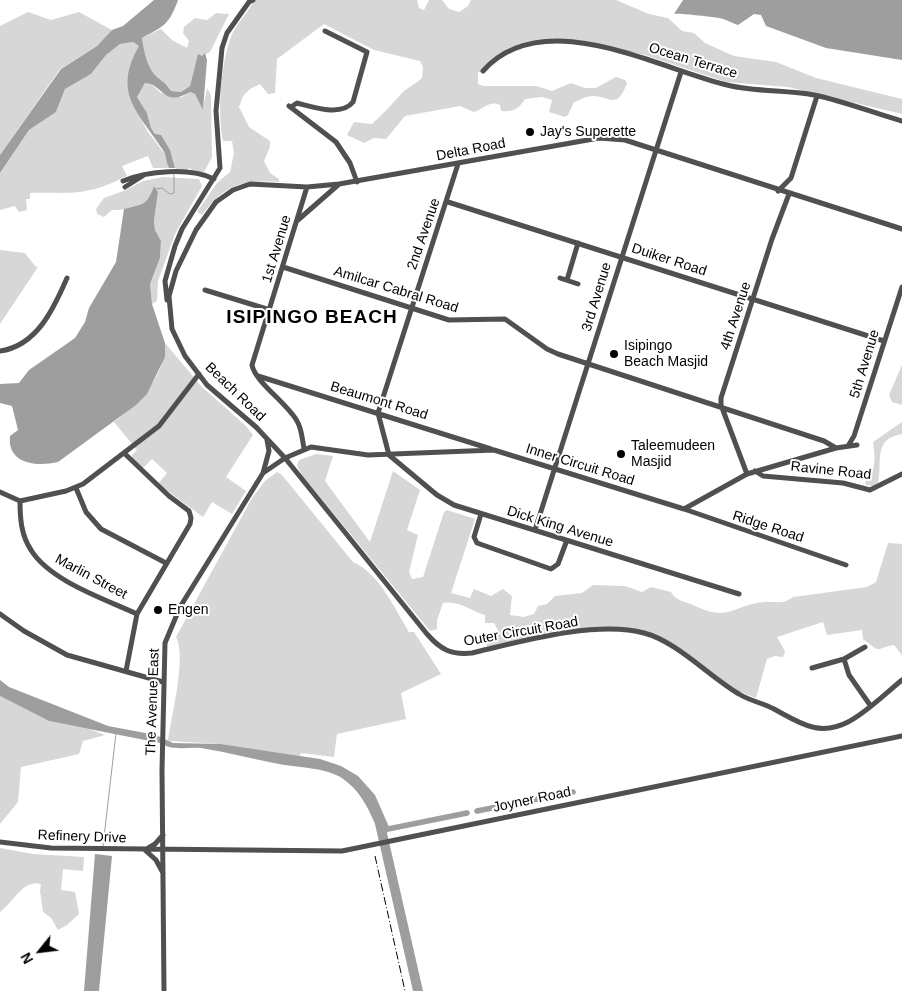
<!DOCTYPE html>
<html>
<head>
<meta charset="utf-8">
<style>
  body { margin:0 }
  #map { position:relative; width:902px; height:991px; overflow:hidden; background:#fff; font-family:Helvetica,sans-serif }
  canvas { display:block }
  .north { position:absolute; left:15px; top:926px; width:50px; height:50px; -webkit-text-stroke:4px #fff; paint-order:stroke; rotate:241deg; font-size:14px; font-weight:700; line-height:20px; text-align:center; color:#000 }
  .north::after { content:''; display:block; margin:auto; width:18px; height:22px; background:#000; clip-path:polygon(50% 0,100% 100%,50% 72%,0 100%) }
</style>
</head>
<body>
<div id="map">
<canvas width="902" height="991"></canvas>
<div class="north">N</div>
</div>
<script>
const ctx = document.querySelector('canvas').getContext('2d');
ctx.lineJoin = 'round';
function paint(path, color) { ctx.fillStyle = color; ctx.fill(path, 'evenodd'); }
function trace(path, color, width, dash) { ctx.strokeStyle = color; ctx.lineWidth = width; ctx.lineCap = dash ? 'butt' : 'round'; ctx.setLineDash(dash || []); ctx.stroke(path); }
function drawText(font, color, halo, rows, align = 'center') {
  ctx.font = font + ' Helvetica,sans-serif'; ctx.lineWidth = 4; ctx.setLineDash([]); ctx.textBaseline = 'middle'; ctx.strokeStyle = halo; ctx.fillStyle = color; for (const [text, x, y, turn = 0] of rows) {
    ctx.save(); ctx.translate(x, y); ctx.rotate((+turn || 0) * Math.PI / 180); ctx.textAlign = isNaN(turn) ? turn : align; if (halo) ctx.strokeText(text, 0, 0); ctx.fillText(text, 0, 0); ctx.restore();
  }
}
paint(new Path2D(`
  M254,0H417L419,8L424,10L429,0H442L449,9L459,12L468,6L471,0H616L649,14L668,18L682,31L694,33L705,43L734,56L776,62L816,78L902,99V114L788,87L726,82L645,55L594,44L552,40L524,42L508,49L478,73V84L483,86H536L552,91L571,83L585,88H596L616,77L625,80L627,83C617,111 610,96 593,96C586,96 580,100 574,102L568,115L565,117L549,112L552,100L542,97L525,99C519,109 513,112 501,111L500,105C490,100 483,109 474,112L460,106L405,116L386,139L374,138L364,143L347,135L354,122L372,124C383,114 392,104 402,93C408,87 416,84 422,78L423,67L420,61L374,50L324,24L277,59L275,93L268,94L260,84L250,89L243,96L239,107L249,127L270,141V147L264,161L270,173L279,179V182C242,180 225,184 202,215L197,212L217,183L230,172L234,153L232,141H223C217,113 221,58 233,32C239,21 248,13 254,0Z
  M28,12L51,20L79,12L112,30L97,46L60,69L0,155V26Z
  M216,13L229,14L210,52L202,56L198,55L190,86L181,92L171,91C164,80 167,85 157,77C147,68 144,51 142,38L161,29L172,40L187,48L189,41L183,33L184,27L195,18L207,20Z
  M133,42L139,46L135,109L148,132L164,153L169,168H153L148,156L122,166L127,176C84,197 74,192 30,193V199H26L27,210L19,212L15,206L0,210V173L29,130L56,112L65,89L91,74L106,55L120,44Z
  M145,83H150L161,93L182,97L190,92L195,94L203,109L207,88L211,95L212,157L203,174L195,173L190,168L182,171L175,168L173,160L151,128L147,113L137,97Z
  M163,177L199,179L202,186L175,234L158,281L157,301L152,304L150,284L160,258L161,241L155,230L154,221L158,192L154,186C152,192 150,200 144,204C140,207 117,211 112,210L104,217L97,214L96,209L104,198L126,190L143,181Z
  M0,250L25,253L35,266L38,267L0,324Z
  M165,343L202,387L246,426L253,435L226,477L246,491L232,514L212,502L203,517L158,484L167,473L152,459L142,469L132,459V455L137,450L114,422C140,402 165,377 165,343Z
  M902,365V405L892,402L889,395Z
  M902,422V434C872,439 883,462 878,483L873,486L866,485L865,482C877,472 875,456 873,442Z
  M316,454L333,456L325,481L370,542L393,471L420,490L407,530L418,535L409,572L412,579L423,577L444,512L447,510L475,519L451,593L470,598L474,589L491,596L503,589L512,596L510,615L524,617L534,614L538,606L547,604L555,596L582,593L593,585L625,586L642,592L651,587L671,592C676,601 684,601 693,605C730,623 732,605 764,602C776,601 783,605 793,597L867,587L876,582L888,543L902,544V655L894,645C873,649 883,654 863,639L862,630L827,635L823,622L777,637L785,651L783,657L775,656L767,659L756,698L738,691L667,641L630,628L603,627L487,648V644L496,637L499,632L494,623H485V615C471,611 459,600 443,603L437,620V629L430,631L302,475L297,466L299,460Z
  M277,472L282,475L353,562C379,573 395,609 409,632H414L441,674L401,693L406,719L337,734L334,757L301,753L300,756L221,744L168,741C171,717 187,657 176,637L252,498L265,481Z
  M0,696L49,721L89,729L105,735L83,741L79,754L21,767L18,802L0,824Z
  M0,848L33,854L84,857L83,871L63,869L61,890L75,892L79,914L67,925L58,930L51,918L43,912L40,891L41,884C23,879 13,903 0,912Z`), '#d7d7d7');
paint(new Path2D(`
  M154,0H178C169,25 164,26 142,38C144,51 147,68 157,77C167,85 164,81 171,91L181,92L190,86L198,54L202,56L205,53L207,60L203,110L195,94L190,92C162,108 164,84 145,83L137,97L147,113L151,128L155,134L161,135L170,150L175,168H169C166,162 166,155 163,150C138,112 112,93 139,46L133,42L120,44L106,55L91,74L65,89L56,112L29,130L0,173V155L61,69L97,46L112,30L123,26Z
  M683,0H902V60L826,48L766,26L761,15L754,14L738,25C732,23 726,19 719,18C713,17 677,13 674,14Z
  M154,186L158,192L154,221L155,230L161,241L160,258L150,284L152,304L165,343V357L147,394L136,405L58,462C37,467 7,464 10,436L18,430L12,406L0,403V384L19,383L29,370L75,338L85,322L89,308L116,262L124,209C143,204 147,206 154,186Z
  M0,680L9,687L108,726L156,735L173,743L221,744L320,759L341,766L358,776L375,795L389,827L387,833L423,991H413L375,824C367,805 359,790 342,778C324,767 299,768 279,764C253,759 227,752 201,748C186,747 172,751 160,743L49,721L0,696Z
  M95,854L112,856L99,991H84Z`), '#9e9e9e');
trace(new Path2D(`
  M156,189L162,188L170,194L174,193V174
  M103,846L116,733`), '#9e9e9e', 1);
trace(new Path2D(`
  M477,811L573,792
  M383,830L467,813`), '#9e9e9e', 5.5);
trace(new Path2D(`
  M483,71C543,4 657,68 727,85C755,92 786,90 814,95C844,101 873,113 902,121
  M289,106L336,142L350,163L357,182
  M291,107L297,103C313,107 341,117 353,102L367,52L325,31
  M458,164L378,413L389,455L437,495L454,505L739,594
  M123,181C147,171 190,167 214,179
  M125,187L144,175
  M778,191L791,178L817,96
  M448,202L884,341
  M298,220L338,185
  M902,229L625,140L599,138L339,184L307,187L250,184L233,190L216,202L196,230L176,271L169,296L172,329L185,356L207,385L256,427L285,458L427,634C441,650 451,655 472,653C519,642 596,620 644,633C676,641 710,677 739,694C750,701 763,703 774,709C800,723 819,737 848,722C866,713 886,693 902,680
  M283,267L449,320L505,319L547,349L558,354L824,441L836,448
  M560,278L578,284
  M567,280L578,243
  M205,290L270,310
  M167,300L165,281L175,246L182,229L220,168L216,111L222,48L227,33L249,2L253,0
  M0,351C37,346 54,308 67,278
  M258,376L491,449
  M848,446L854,436L902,287
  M304,448C302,439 302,429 297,421C287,403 255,382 252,365L307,187
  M124,453L169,496L189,511L191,518L190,524L137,614L126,671
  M755,471L763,476L843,483L870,490L902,474
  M263,473L269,451L267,440
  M747,474L721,405V398L772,239L789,194
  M76,488L86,512L101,529L166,563
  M0,492L20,501L66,491L83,484L159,426L199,374
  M20,501C20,518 21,535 31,550C50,581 105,599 137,614
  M684,509L747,474L836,448L857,445
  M481,514L474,537L477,543L551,569L558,564L567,540
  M535,530L681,72
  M0,614L24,631L67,655L163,682
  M844,659L849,675L870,705
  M812,668L844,659L865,647
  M163,835L155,844L145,850L156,860L163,873
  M0,842L51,848L342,851L902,736
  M164,991L162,770L165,643L180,607L263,473L285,458L311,447L368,455L494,450L684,509L846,565`), '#505050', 5);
trace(new Path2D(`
  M375,856L405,991`), '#000', 1, [8, 2.5, 1, 2.5]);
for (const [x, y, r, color] of [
  [530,132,5,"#000"],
  [614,354,5,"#000"],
  [621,454,5,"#000"],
  [158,610,5,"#000"]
]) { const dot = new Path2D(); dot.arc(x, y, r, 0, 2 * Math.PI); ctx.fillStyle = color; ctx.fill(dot); trace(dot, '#fff', 2); }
drawText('14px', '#000', '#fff', [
  ["Ocean Terrace",693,61,17],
  ["Delta Road",471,150,-11],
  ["2nd Avenue",424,234,-71],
  ["1st Avenue",277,249,-73],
  ["Duiker Road",669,260,18],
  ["Amilcar Cabral Road",396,290,17],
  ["3rd Avenue",597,297,-73],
  ["4th Avenue",736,316,-72],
  ["5th Avenue",865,364,-73],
  ["Beach Road",235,392,44],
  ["Beaumont Road",379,401,17],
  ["Inner Circuit Road",580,465,17],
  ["Ravine Road",831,471,6],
  ["Dick King Avenue",560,527,17],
  ["Ridge Road",768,527,18],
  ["Marlin Street",91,577,28],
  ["Outer Circuit Road",521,632,-10],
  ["The Avenue East",153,702,-88],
  ["Joyner Road",532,800,-12],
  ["Refinery Drive",82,837,2]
]);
drawText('14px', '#000', '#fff', [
  ["Jay's Superette",540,132],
  ["Isipingo",624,346],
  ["Beach Masjid",624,362],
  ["Taleemudeen",631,446],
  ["Masjid",631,462],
  ["Engen",168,610]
], 'left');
ctx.letterSpacing = '1px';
drawText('bold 19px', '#000', '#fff', [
  ["ISIPINGO BEACH",312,318]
]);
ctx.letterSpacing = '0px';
</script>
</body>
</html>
